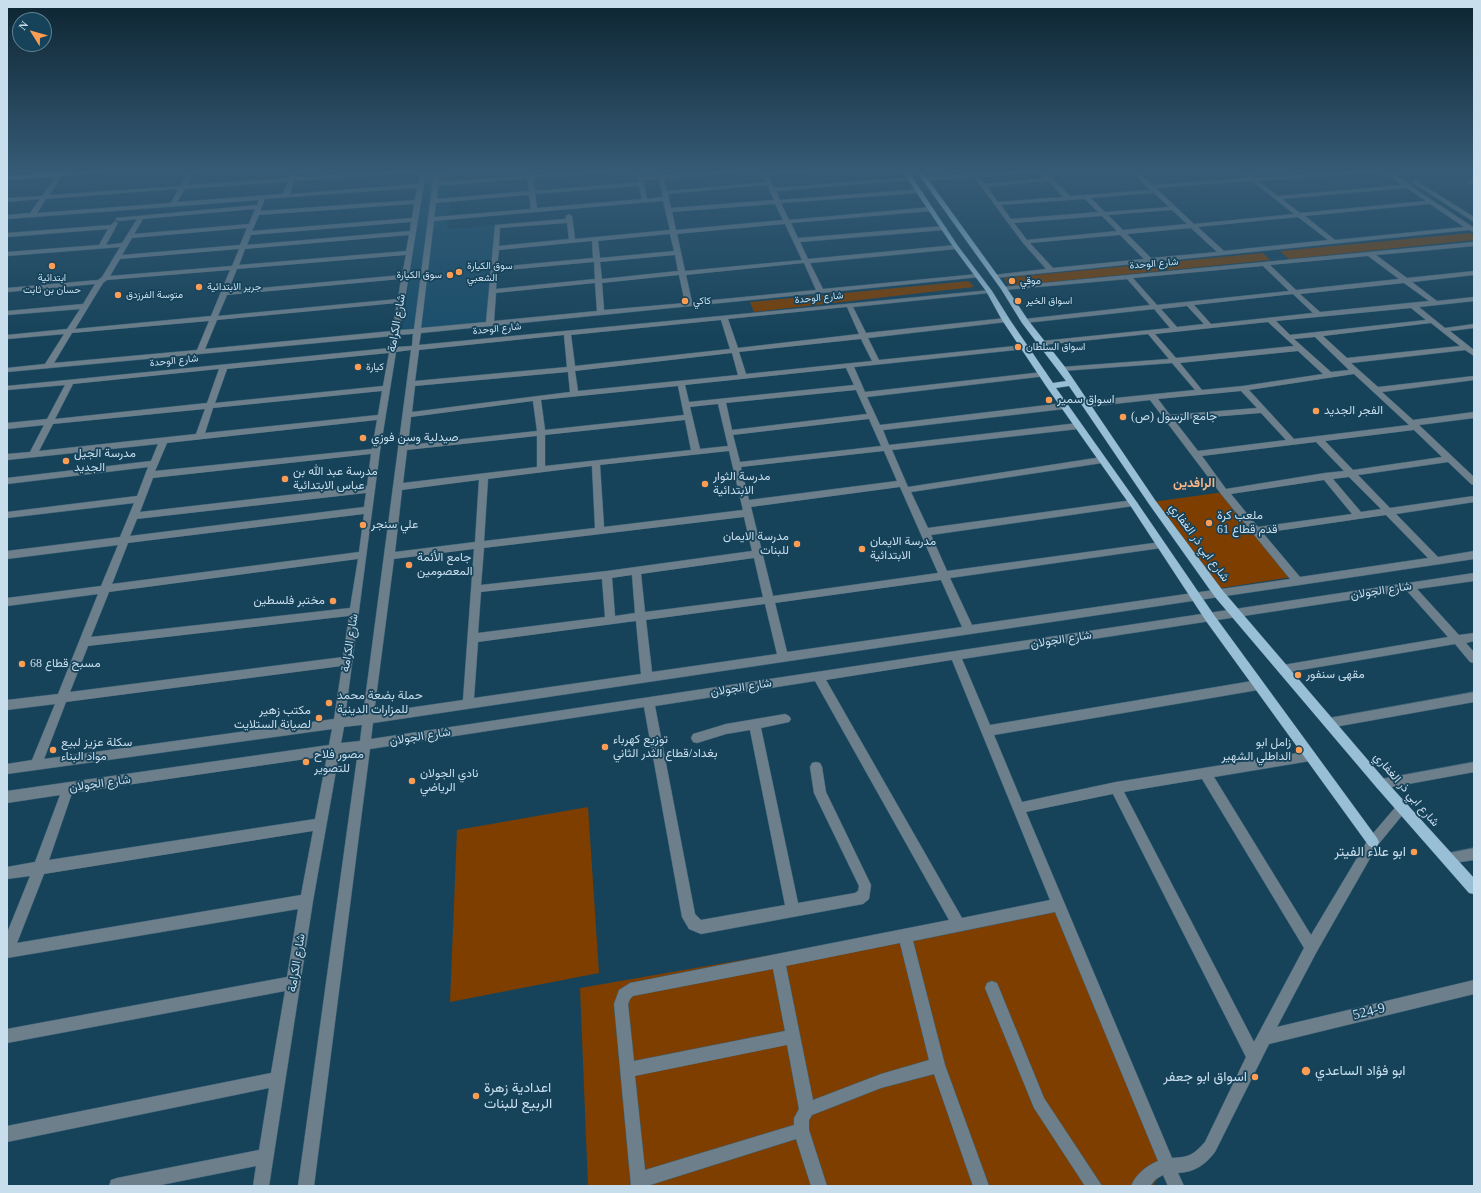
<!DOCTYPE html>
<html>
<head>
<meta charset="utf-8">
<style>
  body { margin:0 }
  #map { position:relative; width:1481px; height:1193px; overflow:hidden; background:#17435a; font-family:"Times New Roman",serif }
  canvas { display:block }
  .frame { position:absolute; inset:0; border:8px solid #c8deed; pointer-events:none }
  .north { position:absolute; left:12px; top:12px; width:40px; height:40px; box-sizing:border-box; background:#17435a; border:1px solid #5e8195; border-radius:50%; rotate:307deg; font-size:11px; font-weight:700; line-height:16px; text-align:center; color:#c8deed }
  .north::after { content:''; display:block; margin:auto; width:14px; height:18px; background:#fd9d54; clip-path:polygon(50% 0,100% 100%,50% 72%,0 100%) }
</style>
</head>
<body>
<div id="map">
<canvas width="1481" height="1193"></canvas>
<div class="frame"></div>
<div class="north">N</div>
</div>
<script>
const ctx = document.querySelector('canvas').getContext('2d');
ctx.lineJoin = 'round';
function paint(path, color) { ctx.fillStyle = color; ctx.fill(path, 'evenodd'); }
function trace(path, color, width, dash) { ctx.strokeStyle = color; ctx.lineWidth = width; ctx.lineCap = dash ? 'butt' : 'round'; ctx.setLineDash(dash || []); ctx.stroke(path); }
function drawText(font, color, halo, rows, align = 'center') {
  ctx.font = font + ' "Times New Roman",Vazirmatn,serif'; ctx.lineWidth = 3.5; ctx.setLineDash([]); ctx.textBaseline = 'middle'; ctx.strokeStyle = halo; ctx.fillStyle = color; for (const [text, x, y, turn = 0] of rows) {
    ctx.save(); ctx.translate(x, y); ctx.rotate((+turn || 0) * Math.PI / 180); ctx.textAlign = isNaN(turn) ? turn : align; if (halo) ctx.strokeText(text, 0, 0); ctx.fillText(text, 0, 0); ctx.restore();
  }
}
paint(new Path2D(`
  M425,171H453L447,229L495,225L487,322L402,330Z`), '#194e6a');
paint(new Path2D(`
  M1470,233L1474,235V240L1289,259L1280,251Z
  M1263,253L1270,260L1009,286L1004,278Z
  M969,281L974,287L754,312L750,302Z
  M1224,492L1292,577L1215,589L1152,502Z
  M588,807L599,973L450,1002L457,830Z
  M1059,905L1168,1166L1152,1186H588L580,988Z`), '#7d3e00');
const minor = new Path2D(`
  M61,171L64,173L49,195L181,186L189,171H195L187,185L289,178L291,171H297L295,177L391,171H412L409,173L294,181L290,194L418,184L420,171H426L400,330L414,329L434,171H440L439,182L588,171H608L605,173L533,178L535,191L638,182L635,171H641L642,177L717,171H735L732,173L664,179L667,191L765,182L760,171H802L799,173L768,175L774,188L913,177L914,178L911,180L776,191L780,200L919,189L922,191L919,193L781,203L789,220L931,207L934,209L931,211L791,223L798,238L944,226L947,228L944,230L800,242L808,259L956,245L959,247L956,249L810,263L823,289L978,274L980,275V277L421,333L419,345L991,290L992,291L989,293L853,307L866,333L1006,318L1010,320L1006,322L868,338L879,360L1025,345L1029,347L1025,349L854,367L865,392L1043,372H1046V376L867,397L880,425L1064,403L1068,406L1064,409L883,430L889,445L1078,423L1082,426L1078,429L892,450L908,487L1102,457L1106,460L1102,463L911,492L928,528L1133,500L1138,503L1133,506L931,535L947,571L1161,542L1166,545L1161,548L950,578L972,625L1290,579L1221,494L1150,400L1086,407L1082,404L1086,401L1195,390L1172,363L1062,371L1058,369L1062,367L1169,359L1148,334L1042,345L1038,343L1042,341L1170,328L1154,309L1025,323L1021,321L1025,319L1150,305L1127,279L1004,290L1001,288L1002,287L1474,242V246L1376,255L1407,278L1474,271V275L1412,282L1437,301L1474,297V301L1419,307L1445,328L1474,324V328L1450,331L1474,350V356L1465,350L1351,363L1378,387L1474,376V380L1382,392L1413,420L1474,412V418L1419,425L1474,477V485L1471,484L1448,462L1358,475L1390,508L1474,496V502L1396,514L1438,557L1474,551V559L373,723L371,739L1474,573V581L1417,589L1459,635L1474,633V641L1466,643L1474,652V663L1470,662L1455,644L1283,673L1279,672L1278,669L1279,666L1283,665L1448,637L1407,591L962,659L990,725L1258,680L1262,682L1263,685L1262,688L1258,690L994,735L1022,802L1116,782L1310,751L1314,752L1316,756L1314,760L1310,761L1214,777L1311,935L1369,838L1399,803L1403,801L1407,803L1409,807L1377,846L1316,953L1277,1027L1474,980V994L1269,1044L1215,1152C1205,1165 1195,1172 1178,1173L1184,1186H1168L1163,1175L1156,1179L1150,1186H1131C1136,1174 1146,1166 1158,1161L1055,912L913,941L945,1065L989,1186H973L934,1074L881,1088L812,1115L809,1120V1130L827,1186H811L796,1139L647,1186H631L614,1004L619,990L630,983L949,920L815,681L655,706L695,914L701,920L785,905L750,730L726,734L697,743L693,742L691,738L693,734L726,724L785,714L789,716L791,719L789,722L761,728L798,903L855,893L858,891L859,886L814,793L810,767L812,763L816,762L820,763L822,767L826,792L871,885L869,899L863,904L701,934L689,929L682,917L644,707L370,749L314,1186H298L358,751L339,754L313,901L269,1186H253L256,1166L156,1186H109L111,1180L117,1178L259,1150L269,1088L7,1142V1126L271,1073L285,991L7,1043V1029L287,977L298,909L7,958V933L30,876L7,879V867L35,862L60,795L7,803V791L329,745L332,729L7,774V764L32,760L55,704L7,710V700L58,694L98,594L7,606V598L101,586L118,545L7,559V551L120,537L134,503L7,518V512L137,496L148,467L7,484V478L151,461L158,444L7,460V454L30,452L44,425L7,429V423L47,419L65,385L7,390V386L390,348L392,336L7,372V368L45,364L64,334L7,339V335L67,329L80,309L7,315V311L83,304L95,284L7,292V288L98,280L102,277L120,247L7,256V252L99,245L108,229L7,237V233L111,225L115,221L118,223L106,245L122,243L137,219L118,221L116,220V218L257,205L259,200L7,219V215L30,213L40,199L7,202V198L42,196L59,172ZM527,179L529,191L437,199L438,186ZM659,179L663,197L647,199L643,180ZM288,182L283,194L177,202L185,189ZM767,185L774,200L671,208L668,194ZM639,186L642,199L537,208L535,194ZM417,188L415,200L260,211L265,199ZM178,189L171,203L37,213L46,199ZM529,195L531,209L434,217L436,203ZM663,201L670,230L575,239L572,216L569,214L566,216V219L495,225L486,322L421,328L434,221ZM414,204L412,218L252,231L259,215ZM775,204L783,220L676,230L672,212ZM255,209L249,224L134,234L143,219ZM411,222L410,231L247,245L251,235ZM567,223L569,239L499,246L500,228ZM785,224L802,260L685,271L677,234ZM247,228L240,245L122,255L132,238ZM670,234L674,251L600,258L598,241ZM409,235L406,251L239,265L245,249ZM592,241L593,258L497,267L499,250ZM239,249L232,266L110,276L120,259ZM406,255L402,275L228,291L237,269ZM675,255L678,271L602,279L600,262ZM1368,256L1399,279L1296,290L1270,265ZM594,262L595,279L496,289L497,271ZM804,263L816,290L692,302L686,275ZM1263,266L1289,291L1157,305L1133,278ZM230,270L211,316L75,329L103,283L107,280ZM679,275L685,303L604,310L602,283ZM401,279L398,299L218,316L227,295ZM595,283L597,311L494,321L496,293ZM1404,283L1429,301L1320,312L1300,294ZM1293,294L1313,313L1211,324L1194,305ZM397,303L392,331L205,349L217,320ZM1187,306L1204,324L1177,327L1161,309ZM847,307L859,334L738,348L728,319ZM1411,308L1426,320L1290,335L1276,321ZM721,320L730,349L575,366L571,335ZM209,321L197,350L54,363L72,333ZM1268,322L1294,346L1176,358L1155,334ZM1431,323L1460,346L1347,358L1323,336ZM413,334L412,346L397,347L399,335ZM564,335L567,367L415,381L419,350ZM1315,337L1349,370L1331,372L1294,339ZM861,339L872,361L746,374L739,352ZM411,350L363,715L345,717L380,451L396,352ZM1298,351L1323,374L1243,386L1202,390L1180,363ZM389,353L383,386L215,403L227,369ZM732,353L738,375L578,391L575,371ZM846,368L854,385L689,402L685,385ZM219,369L207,403L55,419L73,384ZM568,372L570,392L412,412L415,386ZM1354,374L1409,425L1294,439L1249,390ZM678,386L684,415L545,430L541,400ZM856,390L867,414L732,430L726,403ZM382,391L378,415L205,433L213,408ZM1241,391L1257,408L1170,415L1158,399ZM533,401L537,431L408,445L411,417ZM718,404L728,446L700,449L690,407ZM205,409L196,434L39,451L53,424ZM1261,413L1286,440L1198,451L1174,420ZM869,419L881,446L740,462L733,435ZM377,420L372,449L155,471L167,443ZM685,420L691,450L545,466V435ZM1414,430L1442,457L1353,470L1325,441ZM537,436V467L403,483L407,450ZM1316,442L1344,471L1325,473L1226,489L1202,456ZM729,451L743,510L604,527L600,465ZM884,451L897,481L749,500L741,467ZM371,454L367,486L140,512L153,478ZM592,466L595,528L484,541L488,479ZM1349,477L1381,509L1361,512L1333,479ZM479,480L475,542L395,552L402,490ZM1324,480L1352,514L1258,527L1231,494ZM900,487L938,573L773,596L751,507ZM366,493L364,507L130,536L137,519ZM364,514L359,552L112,584L128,543ZM1386,515L1428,558L1300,577L1263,533ZM744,517L752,551L607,571L481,585L484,548ZM474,549L463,700L374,713L394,559ZM754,558L763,597L645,612L641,574ZM358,559L350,608L91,637L109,592ZM632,575L635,613L615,616L612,578ZM602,579L605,617L478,633L481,592ZM941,580L962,627L787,652L775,603ZM765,604L777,654L652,672L646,620ZM349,616L343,657L70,692L88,646ZM636,621L641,674L474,698L478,642ZM952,660L1050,900L962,918L826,680ZM342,666L334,719L44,759L66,702ZM362,725L360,741L341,743L344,727ZM327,756L315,819L49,860L72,793ZM1202,779L1304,948L1254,1042L1124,792ZM1113,794L1246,1057L1205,1142C1193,1155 1190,1157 1172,1158L1026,812ZM313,831L301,895L17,943L44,874ZM900,943L929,1060L881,1074L813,1100L786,966ZM773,969L785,1031L634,1061L628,1004L630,999L633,996ZM787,1045L799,1109L794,1118V1125L645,1170L635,1076Z
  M1014,171H1034L1031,173L979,177L985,184L1045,178L1039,171H1045L1070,196L1150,190L1131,171H1137L1153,185L1248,178L1239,171H1245L1254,178L1349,171H1370L1367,173L1258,181L1278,196L1402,185L1382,171H1388L1409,184L1412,185V187L1473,227L1474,232L1469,230L995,278L993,277V275L1046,269L1023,243L974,177L926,181L923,179L926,177ZM1048,181L1063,197L998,202L987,187ZM1252,181L1294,214L1194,224L1156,188ZM1407,188L1426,201L1300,213L1282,199ZM1154,193L1169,207L1105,212L1091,198ZM1085,199L1098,212L1011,219L1001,205ZM1430,204L1464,227L1335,240L1305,216ZM1172,210L1187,224L1123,230L1108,215ZM1102,216L1117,231L1027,240L1014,223ZM1298,217L1328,240L1224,251L1198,227ZM1191,228L1217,252L1151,258L1127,234ZM1120,235L1144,259L1053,268L1030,243Z
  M1474,179V183L1470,184L1467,182Z
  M1415,180L1474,217V222L1413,183L1412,182Z
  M1474,692V702L1329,728L1325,726L1323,723L1325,720L1329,718Z
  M1474,762V772L1381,789L1377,788L1375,784L1377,780L1381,779Z
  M1474,848V860L1447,864L1443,862L1441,858L1443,854Z
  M992,981L997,983L1044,1098L1102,1186H1085L1034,1108L985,988L987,983Z`);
const major = new Path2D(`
  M82,171H103L100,173L7,180V176Z
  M902,171H908L958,246L992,291L1010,320L1053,383L1066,381L1022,323L1001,289L916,171H922L1006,287L1028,320L1065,367L1155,500L1223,591L1385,780L1474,878V894L1469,893L1377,788L1215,597L1149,504L1069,386L1056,388L1136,501L1214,615L1377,838L1379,842L1377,846L1373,848L1369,846L1206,621L1130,505L1046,386L1002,320L986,291L954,248Z`);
trace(minor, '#3a6277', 1);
trace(major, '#3a6277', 1);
paint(minor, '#6d7f8b');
paint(major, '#99bfd6');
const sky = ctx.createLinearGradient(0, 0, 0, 338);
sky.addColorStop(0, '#0d2532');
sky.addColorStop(0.51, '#365b76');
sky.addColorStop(1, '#365b7600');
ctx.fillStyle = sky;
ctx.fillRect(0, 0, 1481, 338);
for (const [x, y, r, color] of [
  [52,266,4,"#fd9d54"],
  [459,272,4,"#fd9d54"],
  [450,275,4,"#fd9d54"],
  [1012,281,4,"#fd9d54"],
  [199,287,4,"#fd9d54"],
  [118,295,4,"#fd9d54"],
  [685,301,4,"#fd9d54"],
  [1018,301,4,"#fd9d54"],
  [1018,347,4,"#fd9d54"],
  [358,367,4,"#fd9d54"],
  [1049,400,4,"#fd9d54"],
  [1316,411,4,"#fd9d54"],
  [1123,417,4,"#fd9d54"],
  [363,438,4,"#fd9d54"],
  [66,461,4,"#fd9d54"],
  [285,479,4,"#fd9d54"],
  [705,484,4,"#fd9d54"],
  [1209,523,4,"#fd9d54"],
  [363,525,4,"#fd9d54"],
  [797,544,4,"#fd9d54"],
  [862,549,4,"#fd9d54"],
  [409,565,4,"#fd9d54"],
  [333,601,4,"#fd9d54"],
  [22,664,4,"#fd9d54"],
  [1298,675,4,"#fd9d54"],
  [329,703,4,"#fd9d54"],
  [319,718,4,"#fd9d54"],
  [605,747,4,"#fd9d54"],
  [53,750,4,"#fd9d54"],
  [1299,750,4,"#fd9d54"],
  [306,762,4,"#fd9d54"],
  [412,781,4,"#fd9d54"],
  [1414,852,4,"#fd9d54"],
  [1306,1071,5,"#fd9d54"],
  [1255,1077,4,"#fd9d54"],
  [476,1096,4,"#fd9d54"]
]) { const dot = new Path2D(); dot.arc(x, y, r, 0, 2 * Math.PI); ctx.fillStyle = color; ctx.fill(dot); trace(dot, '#17435a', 1.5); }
drawText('10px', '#c8deed', '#17435a', [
  ["شارع الوحدة",1154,264,-5],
  ["شارع الوحدة",819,298,-6],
  ["شارع الوحدة",497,329,-6],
  ["شارع الوحدة",174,361,-6]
]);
drawText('10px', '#c8deed', '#17435a', [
  ["سوق الكيارة",467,266],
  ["الشعبي",467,278],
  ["سوق الكيارة",442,275,"right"],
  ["ابتدائية",52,278,"center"],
  ["حسان بن ثابت",52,290,"center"],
  ["موقي",1020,281],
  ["جرير الابتدائية",207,287],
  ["متوسة الفرزدق",126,295],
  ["كاكي",693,301],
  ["اسواق الخير",1026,301],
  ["اسواق السلطان",1026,347],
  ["كيارة",366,367]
], 'left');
drawText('12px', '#c8deed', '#17435a', [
  ["شارع الكرامة",397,323,-80],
  ["شارع ابي ذر الغفاري",1199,543,54],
  ["شارع الجولان",1381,591,-9],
  ["شارع الجولان",1061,640,-9],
  ["شارع الكرامة",350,643,-81],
  ["شارع الجولان",741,688,-9],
  ["شارع الجولان",420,737,-9],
  ["شارع الجولان",100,784,-8],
  ["شارع ابي ذر الغفاري",1406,790,49],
  ["شارع الكرامة",297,963,-81]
]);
drawText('12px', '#c8deed', '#17435a', [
  ["اسواق سمير",1057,400],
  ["الفجر الجديد",1324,411],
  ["جامع الرسول (ص)",1131,417],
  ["صيدلية وسن فوزي",371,438],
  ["مدرسة الجيل",74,454],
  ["الجديد",74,468],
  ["مدرسة عبد الله بن",293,472],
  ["عباس الابتدائية",293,486],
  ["مدرسة الثوار",713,477],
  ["الابتدائية",713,491],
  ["ملعب كرة",1217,516],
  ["قدم قطاع 61",1217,530],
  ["علي سنجر",371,525],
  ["مدرسة الايمان",789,537,"right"],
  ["للبنات",789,551,"right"],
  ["مدرسة الايمان",870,542],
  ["الابتدائية",870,556],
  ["جامع الأئمة",417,558],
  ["المعصومين",417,572],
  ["مختبر فلسطين",325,601,"right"],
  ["مسبح قطاع 68",30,664],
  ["مقهى سنفور",1306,675],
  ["حملة بضعة محمد",337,696],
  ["للمزارات الدينية",337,710],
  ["مكتب زهير",311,711,"right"],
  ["لصيانة الستلايت",311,725,"right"],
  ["توزيع كهرباء",613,740],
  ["بغداد/قطاع الثدر الثاني",613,754],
  ["سكلة عزيز لبيع",61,743],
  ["مواد البناء",61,757],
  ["زامل ابو",1291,743,"right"],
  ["الداطلي الشهير",1291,757,"right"],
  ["مصور فلاح",314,755],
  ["للتصوير",314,769],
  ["نادي الجولان",420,774],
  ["الرياضي",420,788]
], 'left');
drawText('bold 13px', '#f8b485', '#17435a', [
  ["الرافدين",1194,484]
]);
drawText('14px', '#c8deed', '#17435a', [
  ["ابو علاء الفيتر",1406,852],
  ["ابو فؤاد الساعدي",1315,1071,"left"],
  ["اسواق ابو جعفر",1247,1077],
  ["اعدادية زهرة",484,1088,"left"],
  ["الربيع للبنات",484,1104,"left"]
], 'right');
drawText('14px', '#c8deed', '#17435a', [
  ["524-9",1369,1012,-14]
]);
</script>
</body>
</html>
